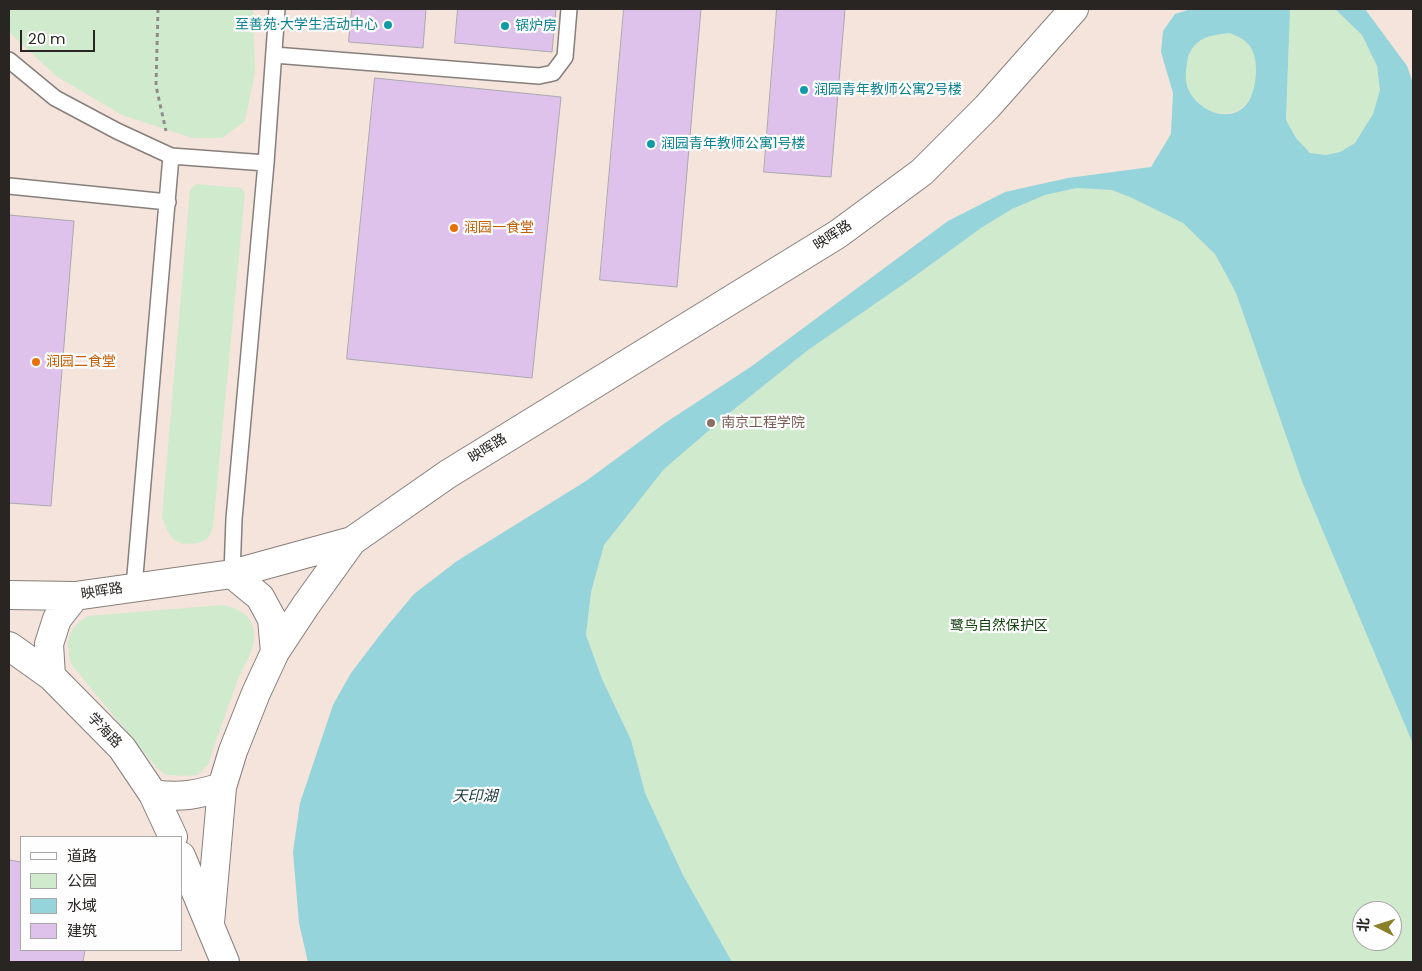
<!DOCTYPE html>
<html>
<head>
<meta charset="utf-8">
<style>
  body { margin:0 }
  #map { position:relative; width:1422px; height:971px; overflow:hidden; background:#f8efeb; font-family:Poppins,"Noto Sans SC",sans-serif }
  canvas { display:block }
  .frame { position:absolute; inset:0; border:10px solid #282523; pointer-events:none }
  .legend { position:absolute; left:20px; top:836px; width:162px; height:115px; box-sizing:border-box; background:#fefefe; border:1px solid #a8a7a6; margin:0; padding:6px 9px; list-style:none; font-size:15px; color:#282523 }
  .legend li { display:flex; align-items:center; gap:10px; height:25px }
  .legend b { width:25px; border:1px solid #a8a7a6 }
  .north { position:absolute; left:1352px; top:901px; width:50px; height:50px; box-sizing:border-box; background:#fefefe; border:1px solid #a8a7a6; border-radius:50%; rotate:275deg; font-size:14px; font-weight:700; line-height:20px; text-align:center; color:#282523 }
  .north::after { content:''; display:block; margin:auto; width:18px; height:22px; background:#8a8027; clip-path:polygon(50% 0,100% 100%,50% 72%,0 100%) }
  .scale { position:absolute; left:20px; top:30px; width:75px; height:22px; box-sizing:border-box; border:2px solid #282523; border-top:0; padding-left:6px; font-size:15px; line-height:18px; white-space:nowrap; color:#282523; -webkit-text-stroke:4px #fefefe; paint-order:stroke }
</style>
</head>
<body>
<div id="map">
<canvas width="1422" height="971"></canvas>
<div class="frame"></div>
<ul class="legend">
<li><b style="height:6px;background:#fff"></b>道路</li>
<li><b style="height:14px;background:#d0eacd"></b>公园</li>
<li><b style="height:14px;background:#94d4da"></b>水域</li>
<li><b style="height:14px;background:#dec2ec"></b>建筑</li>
</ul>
<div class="north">北</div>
<div class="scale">20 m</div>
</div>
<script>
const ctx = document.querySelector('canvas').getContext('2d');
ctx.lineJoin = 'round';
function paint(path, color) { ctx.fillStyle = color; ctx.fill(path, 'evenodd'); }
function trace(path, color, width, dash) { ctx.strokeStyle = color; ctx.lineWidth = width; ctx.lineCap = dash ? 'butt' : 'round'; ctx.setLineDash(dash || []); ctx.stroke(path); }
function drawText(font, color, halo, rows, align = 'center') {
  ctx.font = font + ' Poppins,"Noto Sans SC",sans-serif'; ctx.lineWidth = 4.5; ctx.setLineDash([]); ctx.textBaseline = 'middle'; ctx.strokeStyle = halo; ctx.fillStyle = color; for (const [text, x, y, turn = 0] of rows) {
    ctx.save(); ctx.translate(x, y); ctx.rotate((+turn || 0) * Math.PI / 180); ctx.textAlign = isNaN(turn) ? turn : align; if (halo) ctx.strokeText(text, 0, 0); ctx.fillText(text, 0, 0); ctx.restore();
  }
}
paint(new Path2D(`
  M9,9H1413V962H9ZM21,837H181V950H21ZM1362,911H1392V941H1362Z`), '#f4e4db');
paint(new Path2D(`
  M9,9H253L255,72L245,121L222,138H192L122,115L56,76L9,32Z
  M1290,9H1335L1362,35L1377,66L1380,90L1373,114L1355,143L1340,152L1326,155L1310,153L1296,138L1286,120Z
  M1230,32C1249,43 1256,47 1256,70C1256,75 1257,81 1255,86C1244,132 1187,115 1185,77C1184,66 1190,54 1194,44L1212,35Z
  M196,184L241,188L245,193L213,527C212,530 210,535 208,538C201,544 184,546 176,541C169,537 165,525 162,517L190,190Z
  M1077,188L1112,190L1132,198L1183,223L1215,254L1236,293L1303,484L1413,744V962H732L683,875L645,793L631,740L602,679L586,635L591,592L604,545L664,469L727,415L808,350L911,279L981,228L1012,209L1045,195ZM1362,911H1392V941H1362Z
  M222,605C237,608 252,614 254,632C256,649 243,666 237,682C227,709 217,737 208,765L197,775L184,776L166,775L157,768L71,664C66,640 66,630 88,616Z`), '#d0eacd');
paint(new Path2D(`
  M1191,9H1290L1286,120L1296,138L1310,153L1326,155L1340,152L1355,143L1373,114L1380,90L1377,66L1362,35L1335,9H1365L1407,66L1413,83V744L1303,484L1236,293L1215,254L1183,223L1132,198L1112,190L1077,188L1045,195L1012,209L981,228L911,279L808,350L727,415L664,469L604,545L591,592L586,635L602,679L631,740L645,793L683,875L732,962H308L299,923L293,852L300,803L333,705L351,673L383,631L414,594L457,561L586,481L665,423L752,366L948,221L1005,192L1068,178L1151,167L1171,134L1173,93L1161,52L1163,31L1175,14ZM1229,33C1235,35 1242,38 1246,42C1261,53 1258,93 1245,106C1226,125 1194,108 1187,86C1185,77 1186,71 1187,63C1191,39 1208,35 1229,33Z`), '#94d4da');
const building = new Path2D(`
  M352,9H426L423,48L349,42Z
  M458,9H556L552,52L455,43Z
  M624,9H701L677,287L600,280Z
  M777,9H845L831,177L764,172Z
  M375,78L561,97L532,378L347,359Z
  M9,215L74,221L51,506L9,503Z
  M9,860L21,862V950H85L83,962H9Z`);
paint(building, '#dec2ec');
trace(building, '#ada8af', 1);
const service = new Path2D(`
  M274,55L539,76L553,73L565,57L569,9
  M9,60L55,98L117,131L171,156L266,163L277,9
  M9,186L168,202
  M232,574L234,519L266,163
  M134,587L171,156`);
const minor = new Path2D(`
  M232,574L260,597L272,619L275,652
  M9,595L75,596L232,574L352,541L448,474L838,234L922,172L987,107L1074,9
  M9,646L51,676L122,748L153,794L173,837
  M51,676L49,644L57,619L75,596
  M153,794C181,798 196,795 222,787
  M181,856L225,962
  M210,923L222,787L233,751L256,693L275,652L306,605L352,541`);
trace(service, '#867f7b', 18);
trace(minor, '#867f7b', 30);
trace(new Path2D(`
  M158,9L156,86L166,131`), '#918b88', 3, [4, 4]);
trace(service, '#fff', 15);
trace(minor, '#fff', 28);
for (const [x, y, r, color] of [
  [388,25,5,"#0f9aa8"],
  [505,26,5,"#0f9aa8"],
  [804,90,5,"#0f9aa8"],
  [651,144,5,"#0f9aa8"],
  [454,228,5,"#e8710a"],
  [36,362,5,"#e8710a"],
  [711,423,5,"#8d6e63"]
]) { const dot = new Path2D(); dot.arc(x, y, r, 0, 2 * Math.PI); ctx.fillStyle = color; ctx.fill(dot); trace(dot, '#fefefe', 2); }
drawText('14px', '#0d838f', '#fefefe', [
  ["至善苑·大学生活动中心",378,25,"right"],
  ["锅炉房",515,26],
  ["润园青年教师公寓2号楼",814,90],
  ["润园青年教师公寓1号楼",661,144]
], 'left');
drawText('14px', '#c56008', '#fefefe', [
  ["润园一食堂",464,228],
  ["润园二食堂",46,362]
], 'left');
drawText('14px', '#282523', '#fefefe', [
  ["映晖路",833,236,-33],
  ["映晖路",488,449,-32],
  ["映晖路",102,592,-9],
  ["学海路",104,731,46]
]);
drawText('14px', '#785e54', '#fefefe', [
  ["南京工程学院",721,423]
], 'left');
drawText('14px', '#11410d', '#fefefe', [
  ["鹭鸟自然保护区",999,626]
]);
drawText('italic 15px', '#19383c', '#fefefe', [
  ["天印湖",475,797]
]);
</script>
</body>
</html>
